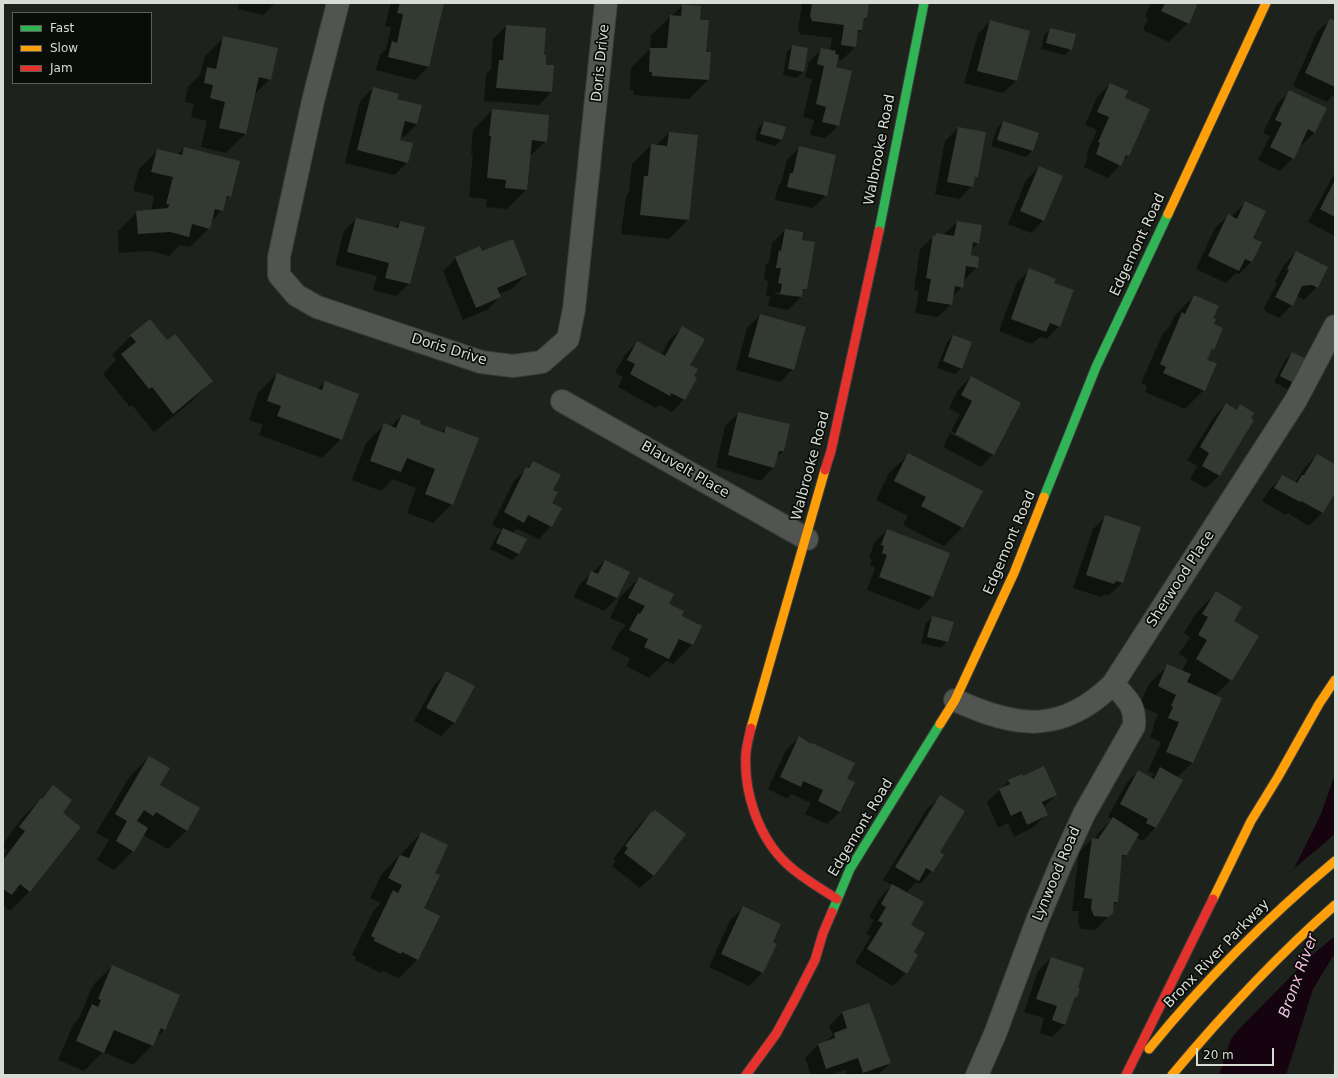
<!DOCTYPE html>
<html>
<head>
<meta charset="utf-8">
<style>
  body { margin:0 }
  #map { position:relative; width:1338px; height:1078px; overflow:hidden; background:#1e221c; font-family:"DejaVu Sans",sans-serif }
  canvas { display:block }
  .frame { position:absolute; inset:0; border:4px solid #d7dcd5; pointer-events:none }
  .legend { position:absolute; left:12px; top:12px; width:140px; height:72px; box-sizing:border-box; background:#090c08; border:1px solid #5b5f5a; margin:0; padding:5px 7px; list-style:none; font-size:12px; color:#d7dcd5 }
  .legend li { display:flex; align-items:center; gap:8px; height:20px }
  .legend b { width:20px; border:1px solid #5b5f5a }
  .scale { position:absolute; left:1196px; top:1048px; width:78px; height:18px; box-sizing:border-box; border:2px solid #d7dcd5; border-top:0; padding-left:5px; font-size:12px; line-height:14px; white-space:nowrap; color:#d7dcd5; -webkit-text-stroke:3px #090c08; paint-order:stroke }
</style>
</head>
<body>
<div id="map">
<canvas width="1338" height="1078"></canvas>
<div class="frame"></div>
<ul class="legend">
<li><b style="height:5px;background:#30b455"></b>Fast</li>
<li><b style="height:5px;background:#ff9f0a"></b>Slow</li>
<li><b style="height:5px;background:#e5322d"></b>Jam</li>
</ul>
<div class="scale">20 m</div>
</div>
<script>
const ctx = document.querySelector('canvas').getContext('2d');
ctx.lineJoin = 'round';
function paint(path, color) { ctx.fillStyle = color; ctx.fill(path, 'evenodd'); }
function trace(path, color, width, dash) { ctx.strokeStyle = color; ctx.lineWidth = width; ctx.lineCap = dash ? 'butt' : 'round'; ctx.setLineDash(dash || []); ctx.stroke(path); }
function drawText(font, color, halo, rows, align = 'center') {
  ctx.font = font + ' "DejaVu Sans",sans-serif'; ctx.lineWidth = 3.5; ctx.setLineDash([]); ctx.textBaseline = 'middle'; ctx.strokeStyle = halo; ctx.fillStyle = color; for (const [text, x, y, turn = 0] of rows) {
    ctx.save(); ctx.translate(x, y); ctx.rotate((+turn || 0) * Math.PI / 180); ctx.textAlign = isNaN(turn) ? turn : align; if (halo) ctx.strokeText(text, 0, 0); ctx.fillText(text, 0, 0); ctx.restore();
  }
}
paint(new Path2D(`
  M1335,774V953L1313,989L1286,1075H1219L1277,903L1321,814Z`), '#160310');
paint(new Path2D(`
  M1335,834V936L1311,956L1240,1028L1227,1044L1275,902L1290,872Z`), '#1e221c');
paint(new Path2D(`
  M239,3H275L263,15L238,9Z
  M391,3H443L428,67L415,80L376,70L380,55L386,49L391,27L385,26Z
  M802,3H868L866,17L862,21L861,30L857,34L855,47L842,60L837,59L834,68L838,126L825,138L810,135L814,120L803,117L812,79L805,77L809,62L822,49L830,51L832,38L800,34L798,30Z
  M1151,3H1197L1188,23L1169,42L1143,30L1148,18L1145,17Z
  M682,6L699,21L705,52L708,80L689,99L633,95L634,91L630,90L631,68L650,49L651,35Z
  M1335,18V93L1327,102L1293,86L1317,32L1330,20L1333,21Z
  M990,21L1016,81L1003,93L964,83L978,34Z
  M506,26L542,56L544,66H553L551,92L539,105L484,101L486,74L491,69L493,39Z
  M1051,29L1071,49L1065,55L1041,49L1044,35Z
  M224,37L270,79L254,95L245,134L226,153L201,147L207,121L191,117L194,104L185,102L188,87L200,75L205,56Z
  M793,46L803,72L797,78L783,75L787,52Z
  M1110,84L1124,98L1128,155L1123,161L1120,165L1108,178L1084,167L1088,156L1086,155L1097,130L1085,125L1097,97Z
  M373,88L396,99L417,124L404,137L400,136L399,140L407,163L394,175L345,163L360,101Z
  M1290,92L1315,132L1302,145L1300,144L1293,158L1280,171L1258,160L1270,136L1263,133L1277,104Z
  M492,110L546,141L529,157L526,190L507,209L486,207L487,199L469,197L473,154H471L473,130Z
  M764,122L785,128L781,140L775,146L755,140L758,128Z
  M1003,122L1032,151L1026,157L991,146L997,128Z
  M958,128L977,176L973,180L972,186L959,199L935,194L945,141Z
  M669,133L688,220L669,239L621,234L626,196L629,192L632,164L651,145H656Z
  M184,148L230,196L224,202L222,210L211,222L209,228L190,247L180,245L169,256L150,251L119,253L118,231L137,212L151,211L154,196L133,191L139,169L158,150L177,155Z
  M799,148L826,195L813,208L775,200L778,187L781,183L787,160Z
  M1039,167L1044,220L1031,233L1008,224L1026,180Z
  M1335,172V236L1308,222Z
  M1245,203L1252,239V261L1239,274L1236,273L1226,283L1196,269L1215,228L1228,216L1231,217Z
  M356,219L394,228L400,222L409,284L396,296L373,290L377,276L335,265L344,231Z
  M957,222L981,226L978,243L970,251V256L977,267L964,280L962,287L952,297L951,304L938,317L915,313L919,291L914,290L920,249L936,234H944Z
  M785,230L801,241L806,288L801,293V297L788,310L768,306L770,296H766L768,281L764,280L766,264L769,262L772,243ZM775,292L796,295V297L775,294Z
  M1296,252L1317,287L1304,300L1299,297L1295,298L1292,305L1279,318L1263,310L1277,283L1275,282L1284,265Z
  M482,253L526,275L513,288L499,294L500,297L487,310L463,320L443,271L456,258Z
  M1030,270L1053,283L1059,326L1047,339L1040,337L1032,344L999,331L1017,282Z
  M1194,296L1213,324V349L1209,354L1206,360L1204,390L1185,409L1145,392L1147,386L1141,383L1163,333L1170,326L1175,315Z
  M760,315L793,369L780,382L736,370L747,328Z
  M682,328L689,366L684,399L672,412L659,405L656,408L618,387L623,377L615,373L625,355L637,342L661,355L669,340Z
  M131,336L167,342L212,381L193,400L154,432L132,405L130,407L103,374L116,360L112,355Z
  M953,336L961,368L955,374L937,368L947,342Z
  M1292,353L1295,383L1289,390L1274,382L1286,359Z
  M277,374L318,389L325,382L341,439L322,458L259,435L263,425L249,420L258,393Z
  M971,377L993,454L981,467L943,447L950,433L990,454V451L951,431L960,414L949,408L958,390Z
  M1226,404L1236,410L1241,406L1250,419L1252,420L1219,476L1206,488L1190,479L1197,466L1187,460L1214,417Z
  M738,413L783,451L776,458L773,468L761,481L716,467L725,426Z
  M402,415L419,424L441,433L446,427L452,504L433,523L407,513L416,488L393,479L381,491L352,480L366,443L385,424L390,427Z
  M909,454L963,527L944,546L903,525L908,516L876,500L889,473Z
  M1317,455L1335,466V491L1322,513L1309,526L1288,513L1286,515L1262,501L1270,489L1283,476L1295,483L1304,468Z
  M533,462L552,490L551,526L539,539L517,529L512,533L519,554L512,560L490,549L497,535L502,530L492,525L514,481Z
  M1106,516L1122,583L1109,595L1104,594L1101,597L1073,588L1093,529Z
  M887,530L948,553L932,597L919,610L867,590L875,568L870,565L872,559L869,558L874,543Z
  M605,561L617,598L604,611L574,597L579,585Z
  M639,578L680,616L701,626L692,645L673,664L666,661L649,678L626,666L630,658L611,649L619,633L626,625L610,618L620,597Z
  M1216,593L1232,622L1231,680L1215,696L1220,698L1192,763L1177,777L1182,780L1155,828L1143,841L1136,837L1126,854L1121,859L1117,902L1113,906L1112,913L1095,930L1081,929L1078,923L1079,911H1072L1079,852L1092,839L1094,840L1100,831L1112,819L1108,817L1126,784L1138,771L1150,778L1155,774L1148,771L1161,742L1150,737L1154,726H1153L1158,714L1139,706L1149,684L1168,665L1182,671L1188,659L1179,654L1190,637L1184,633L1197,612Z
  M932,617L947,641L941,648L921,643L926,623Z
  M447,672L474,687L454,723L441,736L414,721L434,685Z
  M799,738L846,779L840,812L827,824L805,814L811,803L791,794L787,799L768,789L786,750Z
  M149,757L159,785L187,830L168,849L143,835L133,851L114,870L97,860L109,840L96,833L130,776Z
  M1022,775L1056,795L1043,808L1046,815L1034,827L1014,837L1008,823L998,828L987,802L1009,781Z
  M53,787L61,813L80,827L29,892L10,911L3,905V855L7,850L3,848V844L22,818Z
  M940,797L939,852L932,871L920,884L916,882L906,893L912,952L906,973L893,986L855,963L871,936L866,934L874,920L869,917L880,898L892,885L883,880L927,809Z
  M652,813L685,834L653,876L640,888L612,866L616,861L613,859L639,825Z
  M421,833L433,873L423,908L418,959L399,978L383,971L381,973L355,960L356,957L352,955L374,910L381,903L370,898L381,875Z
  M743,908L772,942L775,944L762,973L749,986L709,967L730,920Z
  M1051,958L1076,989V996L1073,1000L1065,1024L1052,1037L1040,1033L1044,1018L1024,1012L1038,971Z
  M112,966L164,1030L155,1039L152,1046L133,1065L103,1052L84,1071L58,1060L73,1025L79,1018L93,985Z
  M869,1004L890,1063L878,1075H847L845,1070L830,1075H811L805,1058L818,1045L825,1042L833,1035L829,1026L842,1013Z`), '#0007');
paint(new Path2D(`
  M400,3H444L429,67L388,57L392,41L397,43L403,14L397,13Z
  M812,3H869L867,18H864L862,30H858L856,47L841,45L844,25L812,21L810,16Z
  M1165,3H1198L1189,24L1161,11Z
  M682,4L701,6L700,20H709L706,52H711L709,80L652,76V72H649L650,48H667L670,15L681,16Z
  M1330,18L1335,21V87L1305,73Z
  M990,20L1030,31L1017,81L977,71Z
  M506,25L546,28L544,55H546V65H554L552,92L496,88L499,60H503Z
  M1050,28L1076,34L1072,50L1046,43Z
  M223,36L278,48L271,80L259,77L246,134L219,128L225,102L210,98L213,85L204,83L207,67L216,69Z
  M792,45L808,48L804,72L788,69Z
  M821,48L836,51L835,54L839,55L836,67L852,71L839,126L822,122L826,107L816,104L824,66L817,64Z
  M1110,83L1128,91L1125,98L1150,109L1129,156L1126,155L1121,166L1096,154L1100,143L1098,142L1109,117L1097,112Z
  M373,87L399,94L397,99L422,105L417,124L405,121L400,140L413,143L408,163L357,150Z
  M1289,90L1327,108L1315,133L1308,129L1294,159L1270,147L1282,123L1275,120Z
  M492,109L549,115L547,142L532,140L527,190L505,188L506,180L487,178L491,136H489Z
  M764,121L786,127L782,140L760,134Z
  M1003,121L1039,133L1033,151L997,140Z
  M958,127L986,132L978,177H975L973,187L947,182Z
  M669,132L698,135L689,220L640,215L644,176H648L651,144L667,146Z
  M799,146L836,155L827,196L787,187L790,173H793Z
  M184,147L240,161L231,197L227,196L223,211L215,209L210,229L192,224L189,237L170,232L138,234L136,211L168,208L169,204H166L173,177L151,172L157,149L182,155Z
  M1039,166L1063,176L1044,221L1020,211Z
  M1335,180V217L1320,209Z
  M1245,201L1266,211L1253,238L1262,242L1252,262L1245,259L1239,271L1208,256L1228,214L1237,219Z
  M356,218L398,228L400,221L425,227L410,284L385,278L389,263L347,252Z
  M957,221L982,225L979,244L973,242L971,255L979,257L978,268L966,266L963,288L955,286L952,305L927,301L931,279L926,278L933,235L935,236L936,233L954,236Z
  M785,229L803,232L802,240L815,242L807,289H803L802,297L780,294L782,284L778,283L781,268H776L779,250L781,251Z
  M513,239L527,275L497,288L501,297L476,308L455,257L480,246L482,251Z
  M1296,251L1328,267L1318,288L1312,285L1302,286L1293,306L1275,297L1289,270L1287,269Z
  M1029,268L1056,279L1054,283L1074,290L1060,327L1050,323L1046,332L1011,319Z
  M1194,295L1219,306L1213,318L1216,319L1214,324L1223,328L1214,350L1212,349L1207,360L1217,363L1205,391L1163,373L1166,367L1160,364L1182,312L1185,314Z
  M760,314L806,327L794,370L748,357Z
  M150,319L167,340L175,334L213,381L173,414L152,387L149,389L121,354L136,342L130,335Z
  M682,326L705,339L690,365L698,369L694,376L697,378L685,400L671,393L670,396L630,374L635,364L627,360L637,341L665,356Z
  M953,335L972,342L962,369L943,361Z
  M1292,352L1307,359L1296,384L1280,376Z
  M277,373L322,390L325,381L359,394L342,440L277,416L281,406L267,401Z
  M971,376L1021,403L994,455L955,434L972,401L961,395Z
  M1226,403L1237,410L1240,404L1254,413L1251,418L1254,420L1220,476L1202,466L1209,453L1200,447Z
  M738,412L790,424L784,451H779L774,468L728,455Z
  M402,414L421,421L420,424L444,433L446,426L479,438L453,505L425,494L435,469L407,458L401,472L370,461L384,423L396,428Z
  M908,453L983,491L963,528L921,506L926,497L894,481Z
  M1317,454L1335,464V493L1323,513L1301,501L1300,502L1274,488L1282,475L1297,483L1302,475H1304Z
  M533,461L561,475L553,490L558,492L552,503L562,508L552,527L528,515L524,523L504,512L526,467L529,468Z
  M1105,515L1141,527L1123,583L1116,581L1114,584L1086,575Z
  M503,528L527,539L519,554L496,543Z
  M887,529L950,553L933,597L879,577L887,555L882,553L884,546L881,545Z
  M605,560L630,572L617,598L586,584L591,571L598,574Z
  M639,577L674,594L669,604L684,611L682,616L702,626L693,645L679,639L669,659L644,647L648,639L629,630L638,613L640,614L645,606L628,598Z
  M1216,591L1242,607L1234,621L1259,636L1232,681L1196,659L1207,640L1198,635L1208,617L1202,614Z
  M932,616L954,622L948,642L927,637Z
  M1167,664L1191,674L1187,682L1222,698L1193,763L1166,752L1179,722L1168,718L1173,707L1171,706L1176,695L1158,686Z
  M446,671L475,686L455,723L426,708Z
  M799,736L811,744L812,743L855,763L847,779L855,782L840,812L818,801L823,790L803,781L801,787L780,777Z
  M149,756L170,768L160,785L200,808L187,831L156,812L153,816L144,810L137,821L148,828L134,852L116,841L127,821L115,814Z
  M1044,766L1057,795L1042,802L1048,815L1027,825L1021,811L1011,816L999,789L1010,784L1008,780L1022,774L1023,776Z
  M1160,767L1183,780L1156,828L1146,823L1148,819L1120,804L1138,770L1154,779Z
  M53,785L72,800L63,813L81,827L30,892L20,884L12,895L3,889V860L25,831L19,827L41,798L42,799Z
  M940,795L965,811L940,852L944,855L933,872L926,868L919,881L895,867Z
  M655,810L686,834L654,876L624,853L628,848L625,846L652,811L653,812Z
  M1113,817L1139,834L1127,855H1122L1118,902H1114L1113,913L1109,917L1094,916L1091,909L1092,899L1084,898L1092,838L1098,839Z
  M421,832L448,845L435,873L440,875L424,908L440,916L418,960L402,952L401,954L374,941L375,938L371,936L393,890L398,893L402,885L388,878L400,855L409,858Z
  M892,884L924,902L911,925L925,933L914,952L918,955L907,974L867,949L883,923L878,921L886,907L881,904Z
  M743,906L781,924L773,942L777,944L763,973L721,954Z
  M1051,957L1084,968L1078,988H1080L1077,997H1075L1065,1025L1052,1020L1057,1006L1036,999Z
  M112,965L180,995L165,1030L161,1028L153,1046L114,1030L104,1053L76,1041L92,1004L98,1007L101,1000L98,999Z
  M869,1003L891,1063L863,1073L858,1058L826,1069L818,1044L835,1038L834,1033L847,1028L842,1012Z`), '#333a31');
const street = new Path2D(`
  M338,3L313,101L279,257V275L296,295L317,307L481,362L513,366L542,362L568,339L574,309L606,3
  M562,401L807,539
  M955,700C1016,728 1061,735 1113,684L1296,400L1335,326
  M977,1075L995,1034L1037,921L1061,864L1084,814L1134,726C1136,705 1126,698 1113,684`);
const fast = new Path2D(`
  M879,231L924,3
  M1044,497L1096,367L1168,214
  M832,912L850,869L940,724`);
const slow = new Path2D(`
  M1168,214L1266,3
  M940,724L955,700L1014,573L1044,497
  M751,728L825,470
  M1213,899L1251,821L1278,777L1319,704L1335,680
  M1149,1049C1205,980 1267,918 1335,861
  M1172,1075C1223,1014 1276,957 1335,905`);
const jam = new Path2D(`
  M825,470L831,451L879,231
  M751,728C749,736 747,744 746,752C743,791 758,837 787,864C802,878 820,888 837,899
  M746,1075L776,1034L795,999L815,960L823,933L832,912
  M1126,1075L1213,899`);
trace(street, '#393d38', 24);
trace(fast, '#393d38', 11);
trace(slow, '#393d38', 11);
trace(jam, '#393d38', 11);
trace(new Path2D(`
  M1335,1075V1064`), '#5a5e59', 2.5, [4, 2]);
trace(street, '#515451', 22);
trace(fast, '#30b455', 9);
trace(slow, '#ff9f0a', 9);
trace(jam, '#e5322d', 9);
drawText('14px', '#d7dcd5', '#090c08', [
  ["Doris Drive",601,63,-84],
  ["Walbrooke Road",880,150,-79],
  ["Edgemont Road",1138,245,-65],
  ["Doris Drive",449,350,17],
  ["Walbrooke Road",811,466,-75],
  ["Blauvelt Place",685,470,30],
  ["Edgemont Road",1010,543,-67],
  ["Sherwood Place",1181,579,-57],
  ["Edgemont Road",861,828,-59],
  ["Lynwood Road",1057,874,-67],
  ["Bronx River Parkway",1217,954,-46]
]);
drawText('italic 15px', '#fabce3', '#090c08', [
  ["Bronx River",1299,976,-70]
]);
</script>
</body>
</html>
